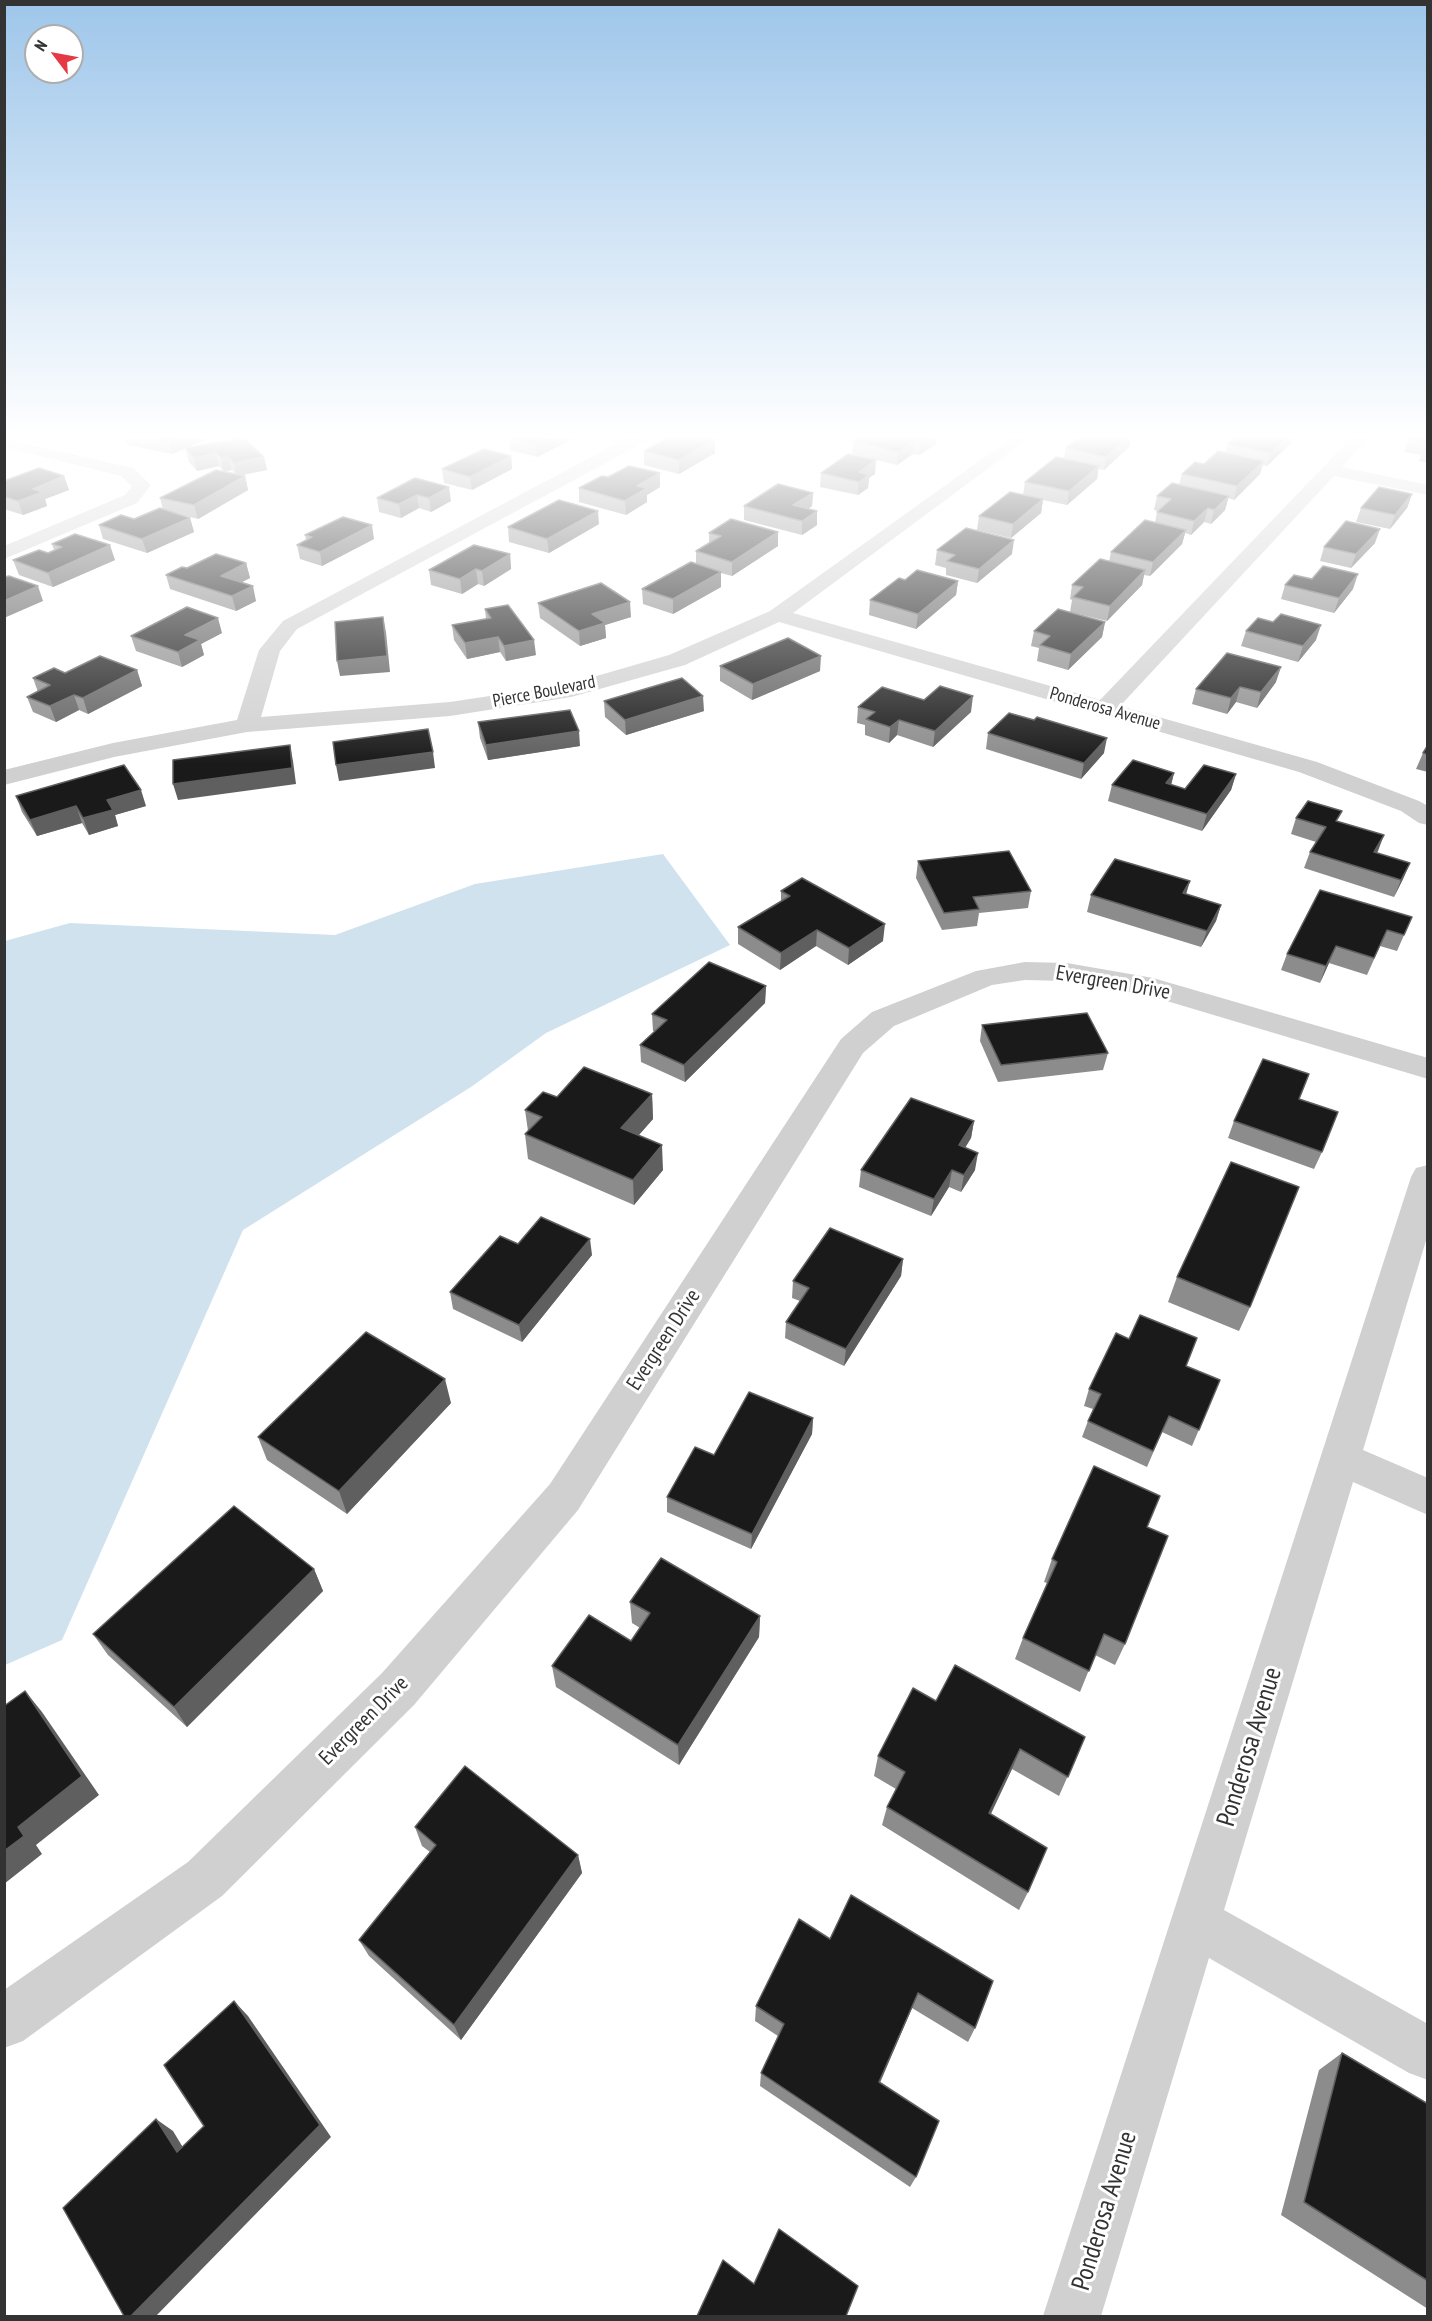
<!DOCTYPE html>
<html>
<head>
<meta charset="utf-8">
<style>
  body { margin:0 }
  #map { position:relative; width:1432px; height:2321px; overflow:hidden; background:#fff; font-family:"PT Sans Narrow",sans-serif }
  canvas { display:block }
  .frame { position:absolute; inset:0; border:6px solid #333; pointer-events:none }
  .north { position:absolute; left:24px; top:24px; width:60px; height:60px; box-sizing:border-box; background:#fff; border:2px solid #adadad; border-radius:50%; rotate:302deg; font-size:16px; font-weight:700; line-height:24px; text-align:center; color:#333 }
  .north::after { content:''; display:block; margin:auto; width:21px; height:27px; background:#e63946; clip-path:polygon(50% 0,100% 100%,50% 72%,0 100%) }
</style>
</head>
<body>
<div id="map">
<canvas width="1432" height="2321"></canvas>
<div class="frame"></div>
<div class="north">N</div>
</div>
<script>
const ctx = document.querySelector('canvas').getContext('2d');
ctx.lineJoin = 'round';
function paint(path, color) { ctx.fillStyle = color; ctx.fill(path, 'evenodd'); }
function trace(path, color, width, dash) { ctx.strokeStyle = color; ctx.lineWidth = width; ctx.lineCap = dash ? 'butt' : 'round'; ctx.setLineDash(dash || []); ctx.stroke(path); }
function drawText(font, color, halo, rows, align = 'center') {
  ctx.font = font + ' "PT Sans Narrow",sans-serif'; ctx.lineWidth = 6; ctx.setLineDash([]); ctx.textBaseline = 'middle'; ctx.strokeStyle = halo; ctx.fillStyle = color; for (const [text, x, y, turn = 0] of rows) {
    ctx.save(); ctx.translate(x, y); ctx.rotate((+turn || 0) * Math.PI / 180); ctx.textAlign = isNaN(turn) ? turn : align; if (halo) ctx.strokeText(text, 0, 0); ctx.fillText(text, 0, 0); ctx.restore();
  }
}
paint(new Path2D(`
  M663,854L730,945L546,1033L471,1087L243,1230L62,1640L5,1665V941L70,923L335,935L475,884Z`), '#cfe2ee');
paint(new Path2D(`
  M4,439L133,468L151,485L137,503L4,559V546L125,495L132,486L121,476L4,447Z
  M625,439H645L643,443L297,629L280,651L261,717L450,702L569,684L669,655L770,611L1010,439H1028L793,613L1100,700L1350,439H1367L1342,467L1428,485V495L1334,476L1120,706L1317,762L1419,801L1428,806V825L1419,823L1401,811L1299,772L779,622L685,665L571,697L450,716L247,732L114,757L4,785V770L113,743L237,720L259,650L283,621Z
  M1025,962L1067,963L1153,978L1428,1058V1079L1150,996L1067,981L1025,980L992,985L894,1026L863,1053L578,1510L414,1705L222,1896L23,2041L4,2048V1990L188,1862L382,1673L550,1484L841,1039L872,1012L976,971Z
  M1428,1165V1234L1363,1450L1428,1478V1515L1353,1482L1224,1910L1428,2024V2080L1409,2073L1209,1958L1101,2316H1043L1411,1177L1416,1168Z`), '#d0d0d0');
paint(new Path2D(`
  M125,439H207L172,454L127,445Z
  M509,439H573L537,457L510,450Z
  M937,439L936,444L919,455L913,454L897,465L852,454L853,441Z
  M1233,439H1292L1291,443L1267,466L1262,465L1260,474L1234,500L1228,498L1225,510L1211,524L1204,522L1191,535L1185,533L1182,544L1150,576L1144,575L1142,585L1107,621L1070,612L1072,600L1070,599L1072,585L1109,562L1111,552L1155,523L1157,512L1158,511L1154,510L1157,496L1179,485L1182,474L1225,453L1228,444Z
  M1409,439H1428V463L1419,461L1421,455L1404,452Z
  M1130,446L1104,470L1098,469L1097,479L1067,505L1043,500L1041,513L1011,538L977,530L979,516L1023,495L1025,482L1064,458L1066,448Z
  M185,448L264,457L267,470L242,475L245,476L248,490L198,519L186,516L190,518L194,532L147,553L103,539L99,525L134,519L163,509L160,498L235,474L232,470L224,472L219,466L197,471L189,462Z
  M644,451L715,453L679,474L644,465Z
  M511,456L512,469L472,490L444,483L442,469Z
  M660,473V487L647,495V502L626,515L579,502V488L608,477Z
  M821,473L875,474L869,478L868,488L858,495L820,487Z
  M64,476L69,490L45,499L47,506L23,515L4,509V481Z
  M415,478L451,501L431,512L419,508L401,518L379,512L377,498Z
  M813,493L812,506L808,509L817,525L802,535L744,520V506Z
  M1412,494L1407,508L1390,529L1356,522L1361,508Z
  M599,524L549,553L509,542L508,527Z
  M778,532V546L732,576L721,573V587L673,614L643,604L642,589L696,564V551L709,543V533Z
  M305,535L374,539L322,566L300,559L297,545L306,540Z
  M1375,543L1351,568L1320,561L1324,547Z
  M52,544L115,560L53,587L19,575L13,560L48,553L54,550Z
  M937,550L1012,554L977,583L946,575V568L935,565Z
  M510,554L511,569L484,586L478,584L462,594L431,585L429,570Z
  M246,563L250,578L241,582L256,601L236,611L170,589L166,575L187,568Z
  M958,581L956,595L916,629L869,615L870,600Z
  M1285,585L1353,589L1334,613L1281,599Z
  M538,603L631,617L605,625L606,638L580,646L540,618Z
  M485,609L536,655L506,661L500,652L467,659L454,640L452,625L486,619Z
  M1105,622L1102,637L1068,670L1037,661L1039,648L1031,646L1034,631Z
  M1273,622L1316,640L1298,662L1241,646L1246,631Z
  M222,633L201,644L204,655L182,667L136,651L131,636Z
  M720,666L820,671L752,700L720,681Z
  M137,670L142,686L88,714L79,710L56,722L33,712L27,697L38,692L33,678L65,673Z
  M1276,682L1257,708L1236,702L1227,714L1192,704L1196,689Z
  M924,700L971,712L933,747L897,735L889,743L865,735V725L857,723L858,707Z
  M604,701L704,711L626,735L605,717Z
  M478,722L580,746L488,760L480,738Z
  M988,733L1104,753L1081,779L986,749Z
  M1428,745V772L1416,769L1423,753Z
  M1174,773L1171,785L1185,789L1236,774L1231,790L1202,831L1108,801L1112,785Z
  M16,796L146,806L115,815L118,826L89,835L82,823L37,836L22,812Z
  M1296,818L1338,821L1377,853L1410,863L1403,879L1394,897L1304,868L1310,852L1316,842L1291,834Z
  M918,861L1031,891L1028,908L979,913L977,926L942,930L916,878Z
  M781,891L883,941L848,965L816,946L780,970L738,944V927L781,902Z
  M1186,894L1221,905L1216,921L1201,947L1087,912L1091,895Z
  M1412,917L1397,951L1380,946L1367,975L1329,963L1320,983L1281,970L1287,954Z
  M766,986L765,1003L685,1082L641,1062L640,1045L655,1031H653L652,1014Z
  M982,1025L1108,1053L1103,1070L998,1082L980,1041Z
  M652,1094L653,1119L638,1136L663,1170L634,1205L528,1159L525,1134L528,1131L525,1110L557,1097Z
  M1299,1099L1322,1152L1314,1169L1228,1138L1234,1121Z
  M974,1121L971,1138L965,1148L975,1170L961,1192L949,1187L931,1216L859,1187L861,1170Z
  M518,1244L592,1255L522,1342L453,1309L450,1292Z
  M903,1259L901,1276L844,1366L785,1338L786,1322L800,1301L792,1298L793,1281Z
  M1177,1277L1250,1307L1239,1331L1168,1302Z
  M1186,1366L1220,1380L1192,1446L1162,1432L1147,1467L1082,1437L1088,1421L1093,1409L1084,1406L1089,1389Z
  M451,1403L347,1514L267,1460L258,1437Z
  M813,1418L812,1434L751,1549L667,1512V1497L714,1455Z
  M1147,1527L1125,1644L1115,1665L1095,1655L1080,1692L1015,1659L1023,1638L1047,1583L1044,1582L1052,1559Z
  M314,1569L323,1591L187,1727L108,1655L93,1634Z
  M630,1602L760,1616L759,1637L679,1765L556,1687L552,1666L631,1641L640,1628L632,1623Z
  M936,1701L1085,1737L1059,1796L1012,1769L991,1814L1028,1892L1019,1910L882,1825L887,1807L896,1789L874,1776L878,1756Z
  M415,1827L578,1855L582,1873L461,2040L369,1956L359,1940L430,1852L422,1846Z
  M830,1939L975,2028L968,2042L912,2008L880,2083L916,2177L910,2187L760,2086L761,2073L778,2036L755,2021L756,2006Z
  M1342,2053L1428,2104V2309L1281,2215L1319,2070Z`), '#8c8c8c');
paint(new Path2D(`
  M174,439H207L172,454L169,441Z
  M547,439H573L537,457L536,444Z
  M926,439H937L936,444L919,455L921,442Z
  M1126,439H1131L1130,446L1104,470L1106,457Z
  M1286,439H1292L1291,443L1267,466L1271,453Z
  M715,440V453L679,474V460Z
  M914,441L913,454L897,465L898,452Z
  M216,453L219,466L197,471L194,458Z
  M511,456L512,469L472,490L470,477Z
  M228,457L232,470L224,472L221,458Z
  M264,457L267,470L237,476L234,463Z
  M876,460L875,474L869,478L868,488L858,495L859,472Z
  M1264,461L1260,474L1234,500L1237,486Z
  M1099,466L1097,479L1067,505L1069,491Z
  M660,473V487L647,495V502L626,515L625,501L637,486Z
  M64,476L69,490L45,499L47,506L23,515L18,501L33,489Z
  M245,476L248,490L198,519L194,505Z
  M449,487L451,501L431,512L429,498Z
  M813,493L812,506L793,519V505Z
  M1412,494L1407,508L1390,529L1395,515Z
  M417,495L419,508L401,518L399,504Z
  M1229,496L1225,510L1211,524L1214,510Z
  M1043,499L1041,513L1011,538L1013,524Z
  M1208,508L1204,522L1191,535L1194,521Z
  M598,511L599,524L549,553L547,539Z
  M817,511V525L802,535V521Z
  M190,518L194,532L147,553L142,539Z
  M372,525L374,539L322,566L320,552Z
  M1380,529L1375,543L1351,568L1356,554Z
  M1186,530L1182,544L1150,576L1153,562Z
  M778,532V546L732,576V562Z
  M1014,540L1012,554L977,583L979,569Z
  M110,545L115,560L53,587L48,573Z
  M510,554L511,569L484,586L482,571Z
  M246,563L250,578L225,591L221,576Z
  M476,569L478,584L462,594L460,579Z
  M1145,570L1142,585L1107,621L1110,606Z
  M721,572V587L673,614V599Z
  M1358,574L1353,589L1334,613L1339,598Z
  M958,581L956,595L916,629L918,614Z
  M38,586L43,601L4,618V601Z
  M253,586L256,601L236,611L232,596Z
  M630,602L631,617L605,625L606,638L580,646L579,631L592,614Z
  M383,617L386,632L390,672L340,676L337,661Z
  M218,618L222,633L201,644L204,655L182,667L178,652L185,635Z
  M1105,622L1102,637L1068,670L1071,654Z
  M1321,625L1316,640L1298,662L1303,646Z
  M498,637L500,652L467,659L465,643Z
  M534,640L536,655L506,661L504,646Z
  M821,656L820,671L752,700L753,684Z
  M1281,667L1276,682L1257,708L1261,692Z
  M137,670L142,686L88,714L83,698Z
  M1240,687L1236,702L1227,714L1231,698Z
  M74,695L79,710L56,722L50,706Z
  M703,696L704,711L626,735L625,720Z
  M973,696L971,712L933,747L935,731Z
  M899,720L897,735L889,743L890,727Z
  M579,731L580,746L488,760L486,745Z
  M1107,738L1104,753L1081,779L1084,763Z
  M290,745L293,761L296,784L178,800L173,784Z
  M433,752L435,768L339,781L336,765Z
  M1174,773L1170,789L1166,783Z
  M1236,774L1231,790L1202,831L1207,814Z
  M141,790L146,806L115,815L118,826L89,835L83,818L107,800Z
  M76,806L82,823L37,836L30,820Z
  M1384,835L1378,851L1368,868L1374,852Z
  M1410,863L1403,879L1394,897L1401,880Z
  M1190,881L1185,898L1183,893Z
  M1221,905L1216,921L1201,947L1207,931Z
  M885,924L883,941L848,965L849,948Z
  M817,930L816,946L780,970L781,953Z
  M1336,946L1329,963L1320,983L1326,966Z
  M766,986L765,1003L685,1082L684,1065Z
  M652,1094L653,1119L623,1153L621,1128Z
  M974,1121L971,1138L956,1162L959,1145Z
  M662,1145L663,1170L634,1205L633,1180Z
  M978,1153L975,1170L961,1192L964,1175Z
  M952,1170L949,1187L931,1216L934,1199Z
  M590,1239L592,1255L522,1342L519,1325Z
  M903,1259L901,1276L844,1366L846,1349Z
  M445,1379L451,1403L347,1514L339,1491Z
  M813,1418L812,1434L751,1549L752,1534Z
  M314,1569L323,1591L187,1727L174,1707Z
  M760,1616L759,1637L679,1765L678,1745Z
  M25,1691L42,1712L99,1795L36,1845L42,1854L4,1884V1851L18,1827Z
  M1020,1749L1012,1769L982,1832L989,1813Z
  M578,1855L582,1873L461,2040L454,2025Z
  M918,1993L912,2008L874,2095L879,2082Z
  M234,2001L248,2016L331,2137L156,2316H131L320,2125Z
  M156,2119L173,2131L193,2164L177,2152Z`), '#5f5f5f');
const building = new Path2D(`
  M158,439H174L169,441Z
  M236,439H245L264,457L234,463L228,457L221,458L216,453L194,458L185,448Z
  M515,439H547L536,444Z
  M667,439H709L715,440L679,460L644,451Z
  M857,439H926L921,442L914,441L898,452L853,441Z
  M1077,439H1126L1106,457L1066,448Z
  M1233,439H1286L1271,453L1228,444Z
  M1409,439H1428V442Z
  M484,449L511,456L470,477L442,469Z
  M1218,451L1264,461L1237,486L1182,474L1195,462L1204,464Z
  M848,454L876,460L859,472L869,475L859,482L821,473Z
  M1056,457L1099,466L1069,491L1025,482Z
  M629,466L660,473L637,486L647,488L625,501L579,488L602,476L608,477Z
  M39,468L64,476L33,489L43,492L18,501L4,497V481Z
  M216,470L245,476L194,505L160,498Z
  M415,478L449,487L429,498L417,495L399,504L377,498Z
  M1172,483L1229,496L1214,510L1208,508L1194,521L1157,512L1171,499L1157,496Z
  M778,484L813,493L793,505L817,511L802,521L744,506Z
  M1379,487L1412,494L1395,515L1361,508Z
  M1010,492L1043,499L1013,524L979,516Z
  M559,500L598,511L547,539L508,527Z
  M160,508L190,518L142,539L99,525L121,515L134,519Z
  M343,517L372,525L320,552L297,545L312,537L305,535Z
  M731,519L778,532L732,562L696,551L721,536L709,533Z
  M1145,520L1186,530L1153,562L1111,552Z
  M1346,521L1380,529L1356,554L1324,547Z
  M966,528L1014,540L979,569L947,561L955,555L937,550Z
  M75,534L110,545L48,573L13,560L39,550L48,553L62,547L52,544Z
  M474,545L510,554L482,571L476,569L460,579L429,570Z
  M216,554L246,563L221,576L253,586L232,596L166,575L182,567L187,568Z
  M1100,559L1145,570L1110,606L1073,597L1083,587L1072,585Z
  M691,562L721,572L673,599L642,589Z
  M1323,566L1358,574L1339,598L1285,585L1294,575L1312,579Z
  M917,570L958,581L918,614L870,600L899,578L905,580Z
  M9,576L38,586L4,601V577Z
  M601,583L630,602L592,614L605,623L579,631L538,603Z
  M508,605L534,640L504,646L498,637L465,643L452,625L491,618L485,609Z
  M187,607L218,618L185,635L200,640L178,652L131,636Z
  M1058,609L1105,622L1071,654L1040,645L1050,636L1034,631Z
  M1281,614L1321,625L1303,646L1246,631L1258,618L1273,622Z
  M383,617L387,656L337,661L335,622Z
  M788,638L821,656L753,684L720,666Z
  M1227,653L1281,667L1261,692L1240,687L1231,698L1196,689Z
  M100,656L137,670L83,698L74,695L50,706L27,697L50,685L33,678L54,668L65,673Z
  M682,678L703,696L625,720L604,701Z
  M940,686L973,696L935,731L899,720L890,727L866,719L875,712L858,707L882,687L924,700Z
  M570,710L579,731L486,745L478,722Z
  M1009,713L1034,720L1037,717L1107,738L1084,763L988,733Z
  M428,729L433,752L336,765L333,742Z
  M290,745L292,768L173,784V760Z
  M1428,745V754L1423,753Z
  M1133,760L1174,773L1166,783L1185,789L1204,765L1236,774L1207,814L1112,785Z
  M124,765L141,790L107,800L113,810L83,818L76,806L30,820L16,796Z
  M1308,801L1342,811L1336,821L1384,835L1374,852L1410,863L1401,880L1310,852L1326,827L1296,818Z
  M1009,851L1031,891L973,897L979,909L944,913L918,861Z
  M1115,859L1190,881L1183,893L1221,905L1207,931L1091,895Z
  M802,878L885,924L849,948L817,930L781,953L738,927L790,896L781,891Z
  M1320,890L1412,917L1404,935L1387,930L1374,958L1336,946L1326,966L1287,954Z
  M709,962L766,986L684,1065L640,1045L667,1020L652,1014Z
  M1087,1013L1108,1053L1001,1065L982,1025Z
  M1263,1059L1309,1074L1299,1099L1338,1112L1322,1152L1234,1121Z
  M584,1067L652,1094L621,1128L662,1145L633,1180L525,1134L542,1117L525,1110L543,1092L557,1097Z
  M911,1098L974,1121L959,1145L978,1153L964,1175L952,1170L934,1199L861,1170Z
  M1231,1162L1299,1187L1250,1307L1177,1277Z
  M541,1217L590,1239L519,1325L450,1292L500,1236L518,1244Z
  M830,1228L903,1259L846,1349L786,1322L809,1288L793,1281Z
  M1140,1315L1197,1338L1186,1366L1220,1380L1199,1430L1169,1416L1153,1451L1088,1421L1101,1394L1089,1389L1116,1333L1129,1339Z
  M366,1332L445,1379L339,1491L258,1437Z
  M749,1392L813,1418L752,1534L667,1497L695,1447L714,1455Z
  M1094,1466L1160,1496L1147,1527L1168,1536L1125,1644L1104,1634L1089,1671L1023,1638L1057,1562L1052,1559Z
  M234,1506L314,1569L174,1707L93,1634Z
  M661,1558L760,1616L678,1745L552,1666L589,1615L631,1641L650,1613L630,1602Z
  M955,1665L1085,1737L1068,1777L1020,1749L989,1813L1047,1848L1028,1892L887,1807L905,1772L878,1756L913,1688L936,1701Z
  M25,1691L82,1776L18,1827L24,1836L4,1851V1706Z
  M465,1766L578,1855L454,2025L359,1940L436,1845L415,1827Z
  M851,1895L993,1981L975,2028L918,1993L879,2082L939,2121L916,2177L761,2073L784,2024L756,2006L799,1919L830,1939Z
  M234,2001L320,2125L131,2316H124L63,2208L156,2119L177,2152L204,2126L164,2065Z
  M1342,2053L1428,2104V2281L1304,2202Z
  M779,2229L858,2286L846,2316H697L723,2260L754,2284Z`);
paint(building, '#1a1a1a');
trace(building, '#5f5f5f', 1.5);
const sky = ctx.createLinearGradient(0, 0, 0, 764);
sky.addColorStop(0, '#9ec6ea');
sky.addColorStop(0.57, '#fff');
sky.addColorStop(1, '#ffffff00');
ctx.fillStyle = sky;
ctx.fillRect(0, 0, 1432, 764);
drawText('18px', '#333', '#fff', [
  ["Pierce Boulevard",544,692,-11],
  ["Ponderosa Avenue",1105,709,16]
]);
drawText('21px', '#333', '#fff', [
  ["Evergreen Drive",1113,983,10],
  ["Evergreen Drive",664,1340,-57],
  ["Evergreen Drive",364,1721,-45]
]);
drawText('26px', '#333', '#fff', [
  ["Ponderosa Avenue",1250,1747,-73],
  ["Ponderosa Avenue",1105,2211,-73]
]);
</script>
</body>
</html>
